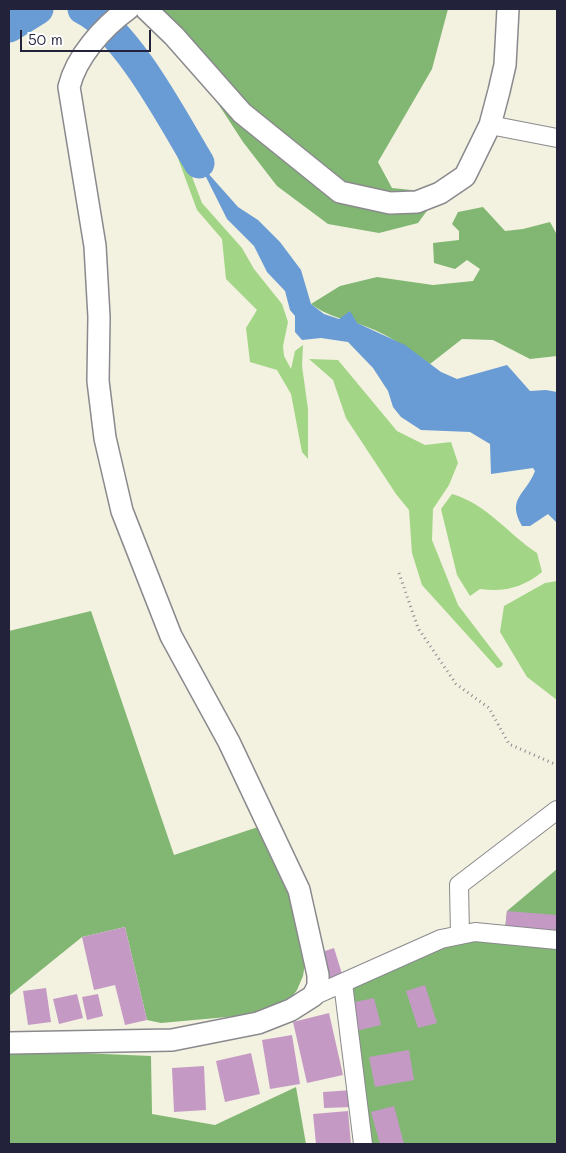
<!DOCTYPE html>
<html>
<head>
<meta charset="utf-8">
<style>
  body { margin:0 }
  #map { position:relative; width:566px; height:1153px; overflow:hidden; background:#f3f1e0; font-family:Mali,sans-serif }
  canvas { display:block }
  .frame { position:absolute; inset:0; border:10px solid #22223b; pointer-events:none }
  .scale { position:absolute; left:20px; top:30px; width:131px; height:22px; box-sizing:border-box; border:2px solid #22223b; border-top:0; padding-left:6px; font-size:15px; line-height:18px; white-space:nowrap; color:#22223b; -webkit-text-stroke:4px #fff; paint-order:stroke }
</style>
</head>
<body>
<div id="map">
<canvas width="566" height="1153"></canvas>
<div class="frame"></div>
<div class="scale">50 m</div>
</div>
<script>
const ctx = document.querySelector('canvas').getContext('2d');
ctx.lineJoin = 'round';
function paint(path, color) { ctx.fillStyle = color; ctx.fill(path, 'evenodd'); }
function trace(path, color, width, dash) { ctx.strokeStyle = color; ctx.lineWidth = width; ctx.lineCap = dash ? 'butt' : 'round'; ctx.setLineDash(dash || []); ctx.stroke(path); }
paint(new Path2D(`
  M172,142L191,174L202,203L242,248L254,269L282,304L288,322L283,346L284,356L291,369L295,351L303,345L302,366L308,409V459L302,452L291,394L277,370L250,362L246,328L257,310L226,279L222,239L197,210Z
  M309,359L338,360L397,431L425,445L451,442L458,463L449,485L433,509L432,540L458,605L503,664L501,667L497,668L422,585L412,553L409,510L396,494L346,418L333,380Z
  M452,494C487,504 508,534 537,553L542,572C522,588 505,592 480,589L470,596L457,575L441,509Z
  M557,581V700L527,677L500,632L504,606L545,583Z`), '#a2d686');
paint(new Path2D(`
  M146,9H448L432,69L378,162L392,188L440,193L418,223L379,233L328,224L277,186L243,142L174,36Z
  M483,207L505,231L523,229L550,222L556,233L557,356L530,359L493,340L462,339L430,364C408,348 383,331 356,323C339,318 326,315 311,304L340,286L377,277L433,285L473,281L480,269L467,260L455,269L434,263L433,243L459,240V231L452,224L458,212Z
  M91,611L174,855L261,826L289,896L306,957L303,976L297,990L288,1002L260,1014L161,1023L147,1020L125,927L82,937L9,996V631Z
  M557,869V1144H363L343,983L441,939L505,929L507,911Z
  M9,1050L151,1056L152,1114L215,1125L296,1087L306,1144H9Z`), '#81b773');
paint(new Path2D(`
  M199,163L238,207L258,220L280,242L301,270L311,304L324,314L339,319L350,311L357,323L405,345L441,372L457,379L507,365L530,391L546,390L557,392V523L548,514L530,526H522C506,498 526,495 535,471L533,468L491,474L490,444L470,432L421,430L401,417L393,407L388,391L373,368L348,342L321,338L302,340L295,332V316L290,310L285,291L267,272L254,246L227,219Z`), '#699cd4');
trace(new Path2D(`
  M83,9C127,31 173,120 199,163
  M9,27L38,9`), '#699cd4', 31);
paint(new Path2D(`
  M507,911L557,915L555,934L505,929Z
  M125,927L147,1020L125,1025L115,985L94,990L82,937Z
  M334,948L343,977L330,981L322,952Z
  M425,985L437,1023L418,1028L406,991Z
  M46,988L51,1022L28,1025L23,991Z
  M77,994L83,1018L59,1024L53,999Z
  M98,994L103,1016L87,1020L82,997Z
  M374,998L381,1025L356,1031L350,1003Z
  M329,1013L343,1075L307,1083L293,1022Z
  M292,1035L300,1084L270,1089L262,1040Z
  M409,1050L414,1080L375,1087L369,1057Z
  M251,1053L260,1094L225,1102L216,1061Z
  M204,1066L206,1110L174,1112L172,1068Z
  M353,1090L354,1107L324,1108L323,1092Z
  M394,1106L404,1144H380L371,1112Z
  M348,1111L351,1144H316L313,1114Z`), '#c49ac5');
const minor = new Path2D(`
  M490,125L557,138
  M460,934L459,885L557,810
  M343,983L363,1144
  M313,996L441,939L475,932L557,940`);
const tertiary = new Path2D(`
  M146,9L174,36L242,113L340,192L390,203L417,202L440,193L465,176L490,125L499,91L505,65L508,9
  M9,1043L172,1040L258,1023L291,1010L313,996L318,986V975L299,890L229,742L171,636L122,511L105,438L98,381L99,317L95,246L69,87C76,57 103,27 128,9`);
trace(minor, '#8a8a8e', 20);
trace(tertiary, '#8a8a8e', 24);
trace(new Path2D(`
  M399,573L418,628L456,684L489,708L509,744L557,765`), '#8a8a8e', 3, [1, 4]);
trace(minor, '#fff', 18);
trace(tertiary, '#fff', 21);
</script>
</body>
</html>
